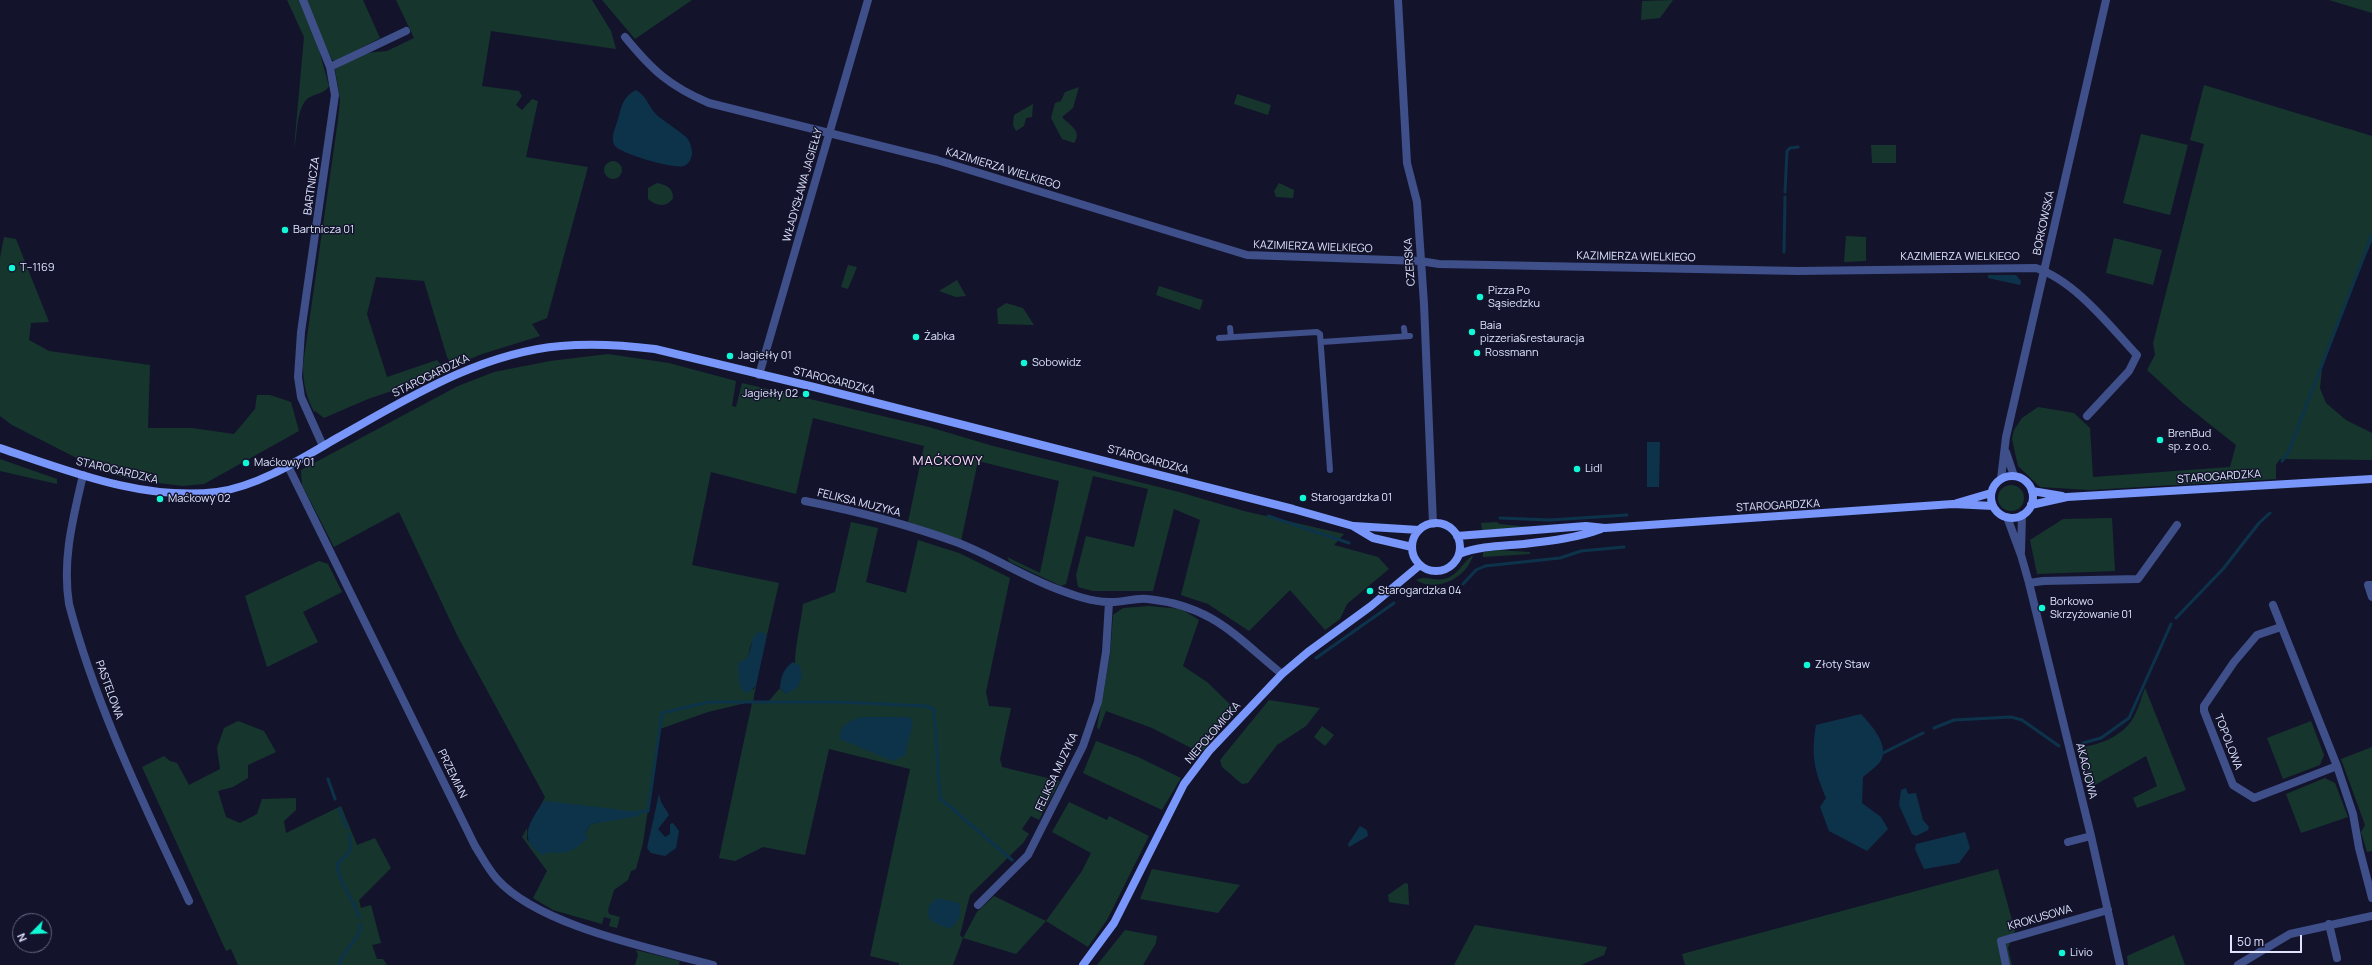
<!DOCTYPE html>
<html>
<head>
<meta charset="utf-8">
<style>
  body { margin:0 }
  #map { position:relative; width:2372px; height:965px; overflow:hidden; background:#13142c; font-family:Manrope,sans-serif }
  canvas { display:block }
  .north { position:absolute; left:12px; top:913px; width:40px; height:40px; box-sizing:border-box; background:#13142c; border:1px solid #656780; border-radius:50%; rotate:246deg; font-size:11px; font-weight:700; line-height:16px; text-align:center; color:#dfe3fe }
  .north::after { content:''; display:block; margin:auto; width:14px; height:18px; background:#11f8d6; clip-path:polygon(50% 0,100% 100%,50% 72%,0 100%) }
  .scale { position:absolute; left:2230px; top:935px; width:72px; height:18px; box-sizing:border-box; border:2px solid #dfe3fe; border-top:0; padding-left:5px; font-size:12px; line-height:14px; white-space:nowrap; color:#dfe3fe; -webkit-text-stroke:3px #13142c; paint-order:stroke }
</style>
</head>
<body>
<div id="map">
<canvas width="2372" height="965"></canvas>
<div class="north">N</div>
<div class="scale">50 m</div>
</div>
<script>
const ctx = document.querySelector('canvas').getContext('2d');
ctx.lineJoin = 'round';
function paint(path, color) { ctx.fillStyle = color; ctx.fill(path, 'evenodd'); }
function trace(path, color, width, dash) { ctx.strokeStyle = color; ctx.lineWidth = width; ctx.lineCap = dash ? 'butt' : 'round'; ctx.setLineDash(dash || []); ctx.stroke(path); }
function drawText(font, color, halo, rows, align = 'center') {
  ctx.font = font + ' Manrope,sans-serif'; ctx.lineWidth = 3; ctx.setLineDash([]); ctx.textBaseline = 'middle'; ctx.strokeStyle = halo; ctx.fillStyle = color; for (const [text, x, y, turn = 0] of rows) {
    ctx.save(); ctx.translate(x, y); ctx.rotate((+turn || 0) * Math.PI / 180); ctx.textAlign = isNaN(turn) ? turn : align; if (halo) ctx.strokeText(text, 0, 0); ctx.fillText(text, 0, 0); ctx.restore();
  }
}
paint(new Path2D(`
  M287,0H299L316,39L329,86C324,95 313,93 306,100C296,112 298,133 294,148L304,37Z
  M304,0H363L380,38L336,61L332,60Z
  M396,0H592L611,31L616,49L491,31L482,86L519,91L522,96L516,105L522,110L532,99L538,101L526,157L588,167L547,318L532,324L540,336L482,354L453,366L447,357L424,281L376,277L367,314L387,377L437,360L441,365L442,372L424,380L368,399L324,418L315,411L314,412C306,396 303,383 303,365L338,120L340,99L335,69L366,53L387,51L414,38Z
  M602,0H692L635,39Z
  M1673,0L1660,18L1641,20L1642,1Z
  M2329,0H2372V13Z
  M2204,85L2372,136V241L2323,360L2320,388L2326,403L2346,420L2372,433V460L2280,459L2276,465V479L2090,490L2040,487L2018,466L2012,439L2014,430L2022,418L2038,407L2074,413L2090,428L2093,477L2230,467L2236,445L2183,403L2147,370L2155,355L2153,343L2204,144L2190,140Z
  M1079,87L1073,108L1062,117C1069,125 1083,131 1074,143L1062,139L1051,118L1055,103L1061,101L1065,92Z
  M1237,94L1271,105L1268,115L1234,104Z
  M1033,104L1032,117L1026,118L1024,126L1016,131L1013,125L1014,115Z
  M2141,134L2188,145L2170,215L2123,203Z
  M1871,145H1896V163H1872Z
  M604 170a9 9 0 1 1 18 0a9 9 0 1 1-18 0Z
  M657,183C666,185 673,187 673,198C667,208 656,206 648,199V188Z
  M1279,183L1294,190L1293,198L1276,197L1274,191Z
  M1846,236L1866,237V261L1844,262Z
  M4,237L16,239L49,322L31,323L29,340L49,351L150,365L148,428H192L234,434L255,409L257,395H270L291,402L299,431L204,484L183,486L134,480L104,472L12,425L0,416V258Z
  M2114,238L2162,250L2153,285L2106,273Z
  M848,265L857,267L848,289L841,287Z
  M957,280L966,296L956,297L939,291Z
  M1159,286L1203,300L1200,310L1156,295Z
  M1006,303L1023,308L1034,325L998,324L997,309Z
  M608,354L669,363L736,381L732,406L736,407L742,383L929,427L993,446L1179,492L1244,511L1344,534L1334,545L1378,557L1389,569L1347,604L1340,619L1325,630L1290,590L1249,631L1208,604L1181,595L1200,520L1174,509L1153,591H1093L1078,587L1076,575L1086,536L1134,547L1148,489L1093,476L1066,584L1061,586L1010,562L1007,557L1040,573L1059,481L978,461L961,541L908,522L924,446L813,418L796,494L711,472L692,565L779,583L767,635L759,632C743,649 749,669 753,690L756,686L753,702H768L780,688L786,694L800,666L795,664C795,645 801,623 803,604L835,592L851,522L878,528L866,582L906,593L918,540L959,553L1010,578L986,692L989,706L1011,708L1000,759L1002,767L1060,781L1039,820L1031,816L1022,829L1029,834L1023,843L970,895L960,935L963,938L977,912L994,896L1046,921L1082,871L1091,853L1052,832L1069,802L1107,820L1109,816L1149,836L1107,920L1088,947L1046,921L1016,954L963,938L953,965H899V963L870,956L910,769L829,749L805,855L763,847L735,861L719,858L752,703L750,702L708,712L660,729L643,843L636,869L631,871L628,880L614,890L608,910L609,914L620,917L617,928L609,926L611,919L604,917L602,924L553,910L533,898L547,871L522,837L527,828V840L558,853L585,833L591,824L638,813L542,803L545,797L457,635L399,512L334,547L302,485L301,470L458,386L494,372L550,361Z
  M0,459L57,479V484L0,471Z
  M1998 498a13 13 0 1 1 26 0a13 13 0 1 1-26 0Z
  M2112,518L2115,571L2037,574L2030,540L2063,519Z
  M1497,522L1499,524L1530,527L1482,530L1481,523Z
  M1496,550L1530,552V554L1483,557V552Z
  M1473,555C1467,578 1436,593 1416,580C1425,575 1434,581 1444,579C1458,576 1462,563 1473,555Z
  M319,561L328,564L342,592L303,612L318,642L267,667L245,596Z
  M1149,606L1181,609L1199,620L1183,666L1207,682L1237,711L1201,753L1152,728L1106,711L1099,730L1097,727L1110,656L1113,615L1123,608Z
  M2145,688L2186,790L2137,808L2133,798L2157,786L2146,756L2088,789L2078,748C2098,745 2120,738 2132,720C2138,711 2141,698 2145,688Z
  M1269,700L1320,708L1306,726L1277,745L1248,783L1242,784L1222,767L1220,760Z
  M238,721L264,731L276,752L248,765V778L233,787L218,791L226,817L240,823L257,814L262,799L296,798V810L284,821L286,833L341,806L357,845L375,838L391,868L359,900L361,908L371,905L381,943L372,945L377,959H383L387,965H238L231,949L226,951L142,767L164,756L170,761L177,763L189,785L220,769L217,748L224,728Z
  M2311,721L2324,755L2320,765L2283,779L2267,738Z
  M1322,726L1334,735L1325,746L1314,737Z
  M1096,741L1138,757L1181,778L1162,810L1083,773Z
  M2372,747V851L2367,852L2361,832L2365,825L2341,759Z
  M2325,778L2335,783L2348,817L2301,833L2286,794Z
  M1152,869L1240,885L1218,913L1140,899Z
  M1998,869L2015,931L2008,948L2012,965H1685L1682,954Z
  M1405,883L1408,884L1409,905L1389,902L1388,895Z
  M1475,925L1607,947L1604,955L1581,965H1454Z
  M1125,930L1157,936L1156,943L1143,965H1097Z
  M2174,935L2185,965H2128L2127,956Z
  M636,950L680,961L679,965H635L638,955Z`), '#16362d');
paint(new Path2D(`
  M636,90C648,97 649,109 659,117C668,124 678,130 686,137C690,141 692,148 692,154C691,159 689,164 684,166C673,169 622,154 615,146C610,139 615,129 617,122C622,108 621,98 636,90Z
  M1988,275H2016L2021,281L2020,285L1988,278Z
  M1647,442H1660L1659,487H1647Z
  M759,631L767,635L756,686L748,693L743,691L739,682L738,663L748,658L753,638Z
  M793,662L800,666L802,677L797,688L786,694L780,688C781,677 783,669 793,662Z
  M1861,714C1871,725 1891,746 1880,762C1876,767 1869,772 1863,777L1862,803L1881,817L1888,829L1867,851L1829,831L1820,807L1826,798C1814,769 1811,756 1816,725Z
  M861,717H910L913,723L905,755L893,761L840,739C840,724 848,722 861,717Z
  M1906,788L1908,794L1916,793L1923,820L1929,827L1928,830L1916,836L1912,834L1899,805L1901,790Z
  M659,794L661,802L669,815L658,829L665,837L670,834V824L673,823L679,831L676,848L665,856L651,853L647,848Z
  M546,801L638,812L639,816L591,824L585,833L588,838C582,843 574,851 566,852C555,855 555,849 542,855C517,838 530,823 542,803Z
  M1360,826L1367,830L1368,836L1349,847L1348,844Z
  M1965,832L1970,848L1959,863L1924,869L1915,849L1916,844Z
  M937,898L959,903C962,914 960,920 951,928C933,926 917,914 937,898Z`), '#0d334b');
trace(new Path2D(`
  M1785,192L1787,151L1790,148L1798,147
  M1784,252L1785,197
  M2282,461L2288,453L2372,235
  M1268,516L1349,543
  M1500,518L1550,520L1627,515
  M1463,584L1476,570L1485,566L1560,558L1581,551L1624,547
  M2176,618L2223,569L2259,523L2270,513
  M1316,658L1394,603
  M1934,728L1954,720L2011,717L2022,720L2059,746
  M2083,743L2101,738L2129,718L2171,624
  M1883,753L1923,733
  M328,779L335,799
  M339,809L347,828
  M638,812L648,811L662,713L709,702H840L925,706L934,709L940,798L1012,860
  M349,834C354,852 349,853 337,864C338,882 354,899 359,917
  M339,965C343,949 360,941 361,924`), '#0d334b', 3);
trace(new Path2D(`
  M1230,328L1231,337
  M1404,328L1405,336
  M1219,338L1317,332L1320,334L1330,470
  M1322,342L1410,336`), '#3f4f8a', 6);
trace(new Path2D(`
  M303,0L330,67L335,95L301,332L298,377L301,397L323,446
  M1398,0L1407,163L1417,202L1424,304L1433,524
  M625,37C652,70 669,86 709,103L937,160L1247,255L1420,261L1439,264L1798,271L2036,268C2075,281 2109,325 2137,355L2129,371L2087,416
  M330,67L406,31
  M759,375L868,0
  M288,466L475,846C482,857 488,869 497,879C539,926 651,948 713,965
  M83,475C73,519 62,559 69,604C96,707 144,804 189,901
  M805,501C856,511 906,524 956,542C991,555 1022,576 1057,589C1073,595 1092,602 1109,602C1122,603 1136,597 1148,599C1213,606 1235,636 1282,674
  M2029,583L2043,581L2138,579L2177,525
  M2372,585H2368L2372,597
  M2273,605L2337,766L2353,814L2359,848L2372,898
  M2281,627L2257,635L2234,662L2204,706V711L2233,785L2254,798L2337,766
  M2068,842L2091,836
  M978,905L1028,855L1083,746L1098,702L1106,652L1109,602
  M2329,924L2337,958
  M2006,965L2001,941L2108,910
  M2238,965L2290,934L2372,916`), '#3f4f8a', 8);
trace(new Path2D(`
  M2006,452L2014,476
  M2001,479L2006,437L2106,0
  M2007,517L2021,555L2029,583L2091,836L2120,965
  M2021,552L2022,515`), '#3f4f8a', 8);
trace(new Path2D(`
  M0,448C69,471 143,501 217,492C259,486 301,459 337,438C407,399 479,353 561,346C593,343 623,345 655,349L814,387L1293,509L1353,526L1373,538L1412,547
  M1991 497a21 21 0 1 1 42 0a21 21 0 1 1-42 0Z
  M2032,491L2062,496
  M1957,503L1991,493
  M2031,505L2067,497L2372,479
  M1412 547a24 24 0 1 1 48 0a24 24 0 1 1-48 0Z
  M1354,526L1419,530
  M1457,536L1586,526L1605,528L1953,504L1993,506
  M1459,554C1480,546 1501,546 1523,544C1549,541 1577,538 1601,529
  M1083,965L1114,923L1184,784L1209,751L1282,674L1308,652L1371,606L1420,565`), '#7996fb', 8);
for (const [x, y, r, color] of [
  [285,230,4,"#11f8d6"],
  [12,268,4,"#11f8d6"],
  [1480,297,4,"#11f8d6"],
  [1472,332,4,"#11f8d6"],
  [916,337,4,"#11f8d6"],
  [1477,353,4,"#11f8d6"],
  [730,356,4,"#11f8d6"],
  [1024,363,4,"#11f8d6"],
  [806,394,4,"#11f8d6"],
  [2160,440,4,"#11f8d6"],
  [246,463,4,"#11f8d6"],
  [1577,469,4,"#11f8d6"],
  [1303,498,4,"#11f8d6"],
  [160,499,4,"#11f8d6"],
  [1370,591,4,"#11f8d6"],
  [2042,608,4,"#11f8d6"],
  [1807,665,4,"#11f8d6"],
  [2062,953,4,"#11f8d6"]
]) { const dot = new Path2D(); dot.arc(x, y, r, 0, 2 * Math.PI); ctx.fillStyle = color; ctx.fill(dot); trace(dot, '#13142c', 1.5); }
drawText('11px', '#dfe3fe', '#13142c', [
  ["KAZIMIERZA WIELKIEGO",1003,169,17],
  ["WŁADYSŁAWA JAGIEŁŁY",803,185,-74],
  ["BARTNICZA",312,186,-82],
  ["BORKOWSKA",2044,223,-78],
  ["KAZIMIERZA WIELKIEGO",1313,247,2],
  ["KAZIMIERZA WIELKIEGO",1636,257,1],
  ["KAZIMIERZA WIELKIEGO",1960,257],
  ["CZERSKA",1410,262,-94],
  ["STAROGARDZKA",431,376,-26],
  ["STAROGARDZKA",834,381,14],
  ["STAROGARDZKA",1148,460,15],
  ["STAROGARDZKA",117,471,13],
  ["STAROGARDZKA",2219,477,-4],
  ["FELIKSA MUZYKA",859,503,14],
  ["STAROGARDZKA",1778,506,-3],
  ["PASTELOWA",109,690,70],
  ["NIEPOŁOMICKA",1213,733,-49],
  ["TOPOLOWA",2228,742,69],
  ["AKACJOWA",2086,771,76],
  ["FELIKSA MUZYKA",1057,772,-65],
  ["PRZEMIAN",452,774,64],
  ["KROKUSOWA",2040,918,-16]
]);
drawText('11px', '#dfe3fe', '#13142c', [
  ["Bartnicza 01",293,230],
  ["T--1169",20,268],
  ["Pizza Po",1488,291],
  ["Sąsiedzku",1488,304],
  ["Baia",1480,326],
  ["pizzeria&restauracja",1480,339],
  ["Żabka",924,337],
  ["Rossmann",1485,353],
  ["Jagiełły 01",738,356],
  ["Sobowidz",1032,363],
  ["Jagiełły 02",798,394,"right"],
  ["BrenBud",2168,434],
  ["sp. z o.o.",2168,447],
  ["Maćkowy 01",254,463],
  ["Lidl",1585,469],
  ["Starogardzka 01",1311,498],
  ["Maćkowy 02",168,499],
  ["Starogardzka 04",1378,591],
  ["Borkowo",2050,602],
  ["Skrzyżowanie 01",2050,615],
  ["Złoty Staw",1815,665],
  ["Livio",2070,953]
], 'left');
ctx.letterSpacing = '1px';
drawText('13px', '#fee1fb', '#13142c', [
  ["MAĆKOWY",948,461]
]);
ctx.letterSpacing = '0px';
</script>
</body>
</html>
